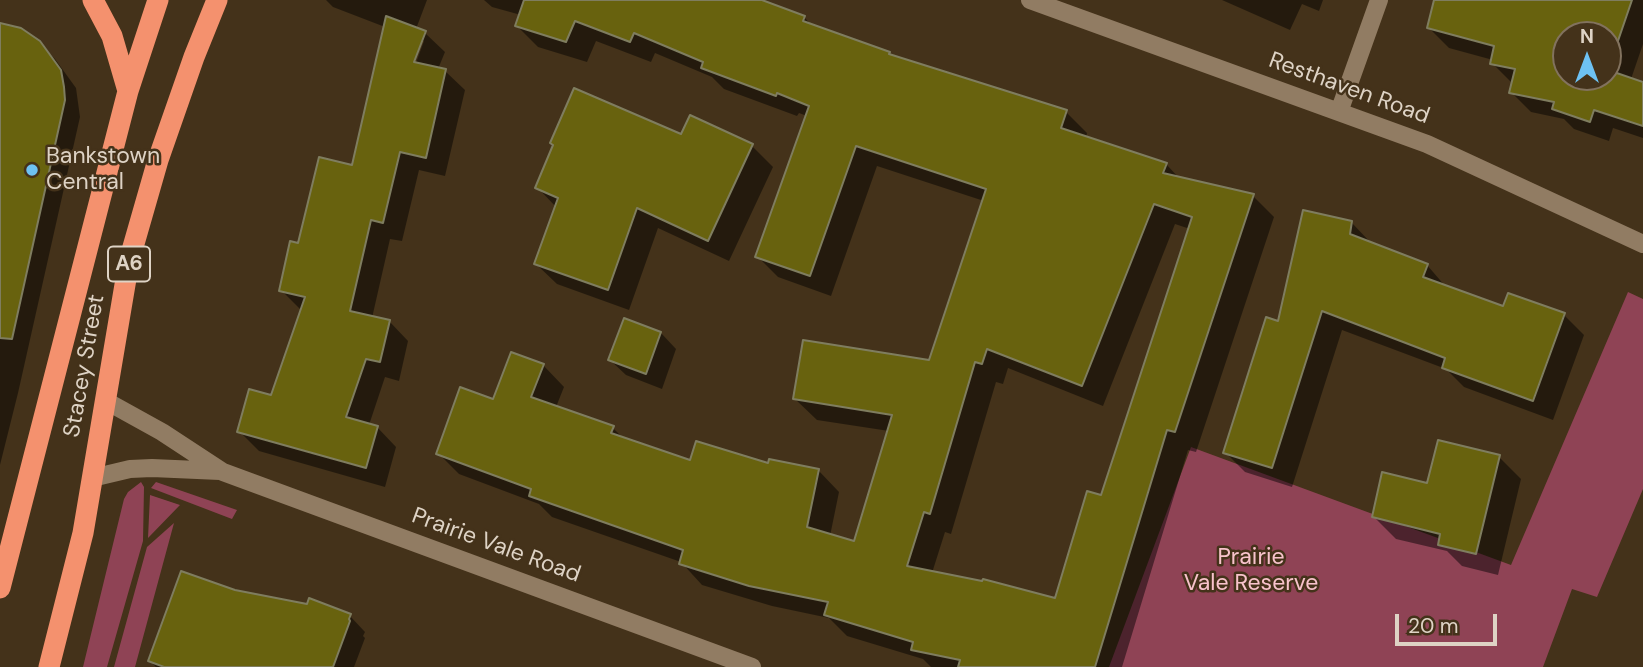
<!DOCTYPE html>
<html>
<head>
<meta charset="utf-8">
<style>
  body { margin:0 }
  #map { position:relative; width:1643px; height:667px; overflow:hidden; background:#44321a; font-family:"DM Sans",sans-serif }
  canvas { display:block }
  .north { position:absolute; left:1552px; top:21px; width:70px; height:70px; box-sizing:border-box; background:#44321a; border:2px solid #82725e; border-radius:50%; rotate:0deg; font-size:19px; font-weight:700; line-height:28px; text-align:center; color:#ded3c5 }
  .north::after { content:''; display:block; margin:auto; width:24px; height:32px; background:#6ec2f3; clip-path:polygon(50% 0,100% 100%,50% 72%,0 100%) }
  .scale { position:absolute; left:1395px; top:614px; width:102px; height:32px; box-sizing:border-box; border:4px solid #ded3c5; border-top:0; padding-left:9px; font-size:21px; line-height:24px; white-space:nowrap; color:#ded3c5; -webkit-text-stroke:5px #44321a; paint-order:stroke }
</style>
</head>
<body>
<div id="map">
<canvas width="1643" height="667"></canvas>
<div class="north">N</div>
<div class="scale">20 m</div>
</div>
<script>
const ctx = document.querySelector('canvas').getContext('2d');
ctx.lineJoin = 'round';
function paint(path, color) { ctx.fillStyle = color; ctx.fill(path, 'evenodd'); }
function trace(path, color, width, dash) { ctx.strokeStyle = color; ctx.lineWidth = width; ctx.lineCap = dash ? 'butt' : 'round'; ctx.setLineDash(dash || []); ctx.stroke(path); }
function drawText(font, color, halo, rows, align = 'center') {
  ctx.font = font + ' "DM Sans",sans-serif'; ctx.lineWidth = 5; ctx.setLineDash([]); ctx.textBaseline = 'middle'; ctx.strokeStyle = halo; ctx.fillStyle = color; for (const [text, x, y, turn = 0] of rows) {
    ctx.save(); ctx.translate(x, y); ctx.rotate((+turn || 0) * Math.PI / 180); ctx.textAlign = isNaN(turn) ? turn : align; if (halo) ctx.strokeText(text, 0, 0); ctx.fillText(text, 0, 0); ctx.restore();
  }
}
paint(new Path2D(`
  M1628,292L1643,299V489L1597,597L1572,589L1543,667H1109L1191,447L1511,565Z
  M141,482L144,487L143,541L107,667H83L124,499L128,492Z
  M156,482L237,510L232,519L151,488Z
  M150,495L180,505L148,538Z
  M174,523L135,667H114L147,547Z`), '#8f4355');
paint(new Path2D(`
  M326,0H427L416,29L425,33L445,52L438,69L445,71L465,90L445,176L419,170L402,241L390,239L372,318L389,321L408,341L399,381L385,377L369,425L377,427L396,447L385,487L259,451L239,431L272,397L301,310L281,290L299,245L353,167L385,27L333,7ZM421,41H424L413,71L409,69Z
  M484,0H759L804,17L813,27L892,56L1066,112L1087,133L1086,138L1166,164L1180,179L1253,196L1274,217L1196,452L1188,450L1122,667H931L923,659L847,636L829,618L772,606L702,585L681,562L552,517L539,504L459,474L438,453L494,401L543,365L564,387L556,407L613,428L625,440L691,462L770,465L818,470L839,492L830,536L855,543L889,431L817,420L795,399L930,362L984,201L877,166L831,296L778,277L757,256L807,116L799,113L797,116L724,89L712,77L655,53L651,62L596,41L587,62L538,47L517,26L521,15L492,7ZM1175,224L1190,229L1102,497L1056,600L932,573L945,532L951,534L996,382L1003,384L1008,368L1103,406Z
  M1222,0H1323L1319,11L1302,4L1290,30Z
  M1436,0H1643V44L1631,79L1643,83V138L1613,128L1609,141L1574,129L1564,119L1531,112L1511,92L1512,83L1492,63L1493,60L1449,48L1429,28ZM1566,35H1608V77H1566Z
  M0,25L39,43L55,59L76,88L80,117L18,393L0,465Z
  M690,118L752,146L773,167L729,261L658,228L629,310L557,284L536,264L556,207L537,187L682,136Z
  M1352,223L1371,243L1427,265L1446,287L1504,308L1564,315L1584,335L1553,420L1464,387L1446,369L1342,330L1292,487L1245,472L1225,452L1279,323Z
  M625,321L661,333L676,349L662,389L626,375L610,360Z
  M1499,457L1521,479L1498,575L1462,566L1447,551L1396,539L1374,517L1429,486Z
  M234,592L350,616L365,632L363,636L365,638L354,667H156L150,661Z`), '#0007');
const building = new Path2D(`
  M524,0H762L805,16L803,21L890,52L889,54L1067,110L1061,128L1167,163L1163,173L1254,194L1175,432L1167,430L1095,667H958L960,660L911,650L913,642L824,615L828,602L749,586L679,564L683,550L529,496L531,489L436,454L460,387L493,399L511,352L544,364L531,397L614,426L611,433L690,460L696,441L768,463L769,459L819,469L807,527L854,541L892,415L793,399L803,340L929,360L986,189L856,146L810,276L755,257L809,106L777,93L776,96L701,68L703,62L634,33L630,42L575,21L566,42L515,26ZM1154,204L1192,217L1101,495L1087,491L1055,598L983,579L982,581L907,566L924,512L930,514L975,362L982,364L987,349L1082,386Z
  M1434,0H1632L1608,70V35H1566V77H1608V70L1643,82V126L1594,110L1590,122L1552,109L1554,102L1509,93L1515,69L1490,64L1494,46L1427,28Z
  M386,16L426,31L414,62L446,69L426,158L400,152L383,223L371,220L350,311L390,320L380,362L366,359L346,417L378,426L366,468L237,432L249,389L271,395L305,297L279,291L290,241L298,243L319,157L352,165Z
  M0,23L21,28L40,41L61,70L64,87L65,100L12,339L0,338Z
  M574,88L681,134L690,115L753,144L708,241L637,208L608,290L534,264L558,198L535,188L553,145L550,143Z
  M1303,210L1352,221L1350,234L1428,264L1423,277L1503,306L1508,293L1565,313L1533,401L1442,368L1445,358L1322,311L1272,468L1223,453L1266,317L1278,321Z
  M624,318L661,332L646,374L608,360Z
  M1438,440L1500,455L1476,554L1438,545L1440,534L1372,517L1382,472L1427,483Z
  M181,571L235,590L307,604L309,598L351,614L349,619L350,621L333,667H164L148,661Z`);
paint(building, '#68620e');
trace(building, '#7f7d5f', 2);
trace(new Path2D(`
  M1030,0L1427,144L1643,244
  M1339,112L1379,0
  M106,401L162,432L223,472L752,667
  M92,478L130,469L152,468L220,471`), '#917c63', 18);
trace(new Path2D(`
  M93,0L112,36L128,91
  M0,588L128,91L158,0
  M49,667L83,533L129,261L158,160L194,57L217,0`), '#f4916e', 21);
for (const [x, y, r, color] of [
  [32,170,7,"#6ec2f3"]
]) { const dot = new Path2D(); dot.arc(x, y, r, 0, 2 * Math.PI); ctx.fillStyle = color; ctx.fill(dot); trace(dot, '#44321a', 2.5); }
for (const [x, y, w] of [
  [129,264,42]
]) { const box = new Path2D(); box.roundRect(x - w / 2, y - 17.5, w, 35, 5); ctx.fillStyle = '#44321a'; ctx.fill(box); trace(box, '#ded3c5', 2); }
drawText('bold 21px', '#ded3c5', null, [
  ["A6",129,264]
]);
drawText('23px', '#ded3c5', '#44321a', [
  ["Resthaven Road",1349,89,20],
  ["Stacey Street",85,366,-80],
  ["Prairie Vale Road",496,546,20]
]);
drawText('23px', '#ded3c5', '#44321a', [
  ["Bankstown",46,157],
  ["Central",46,183]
], 'left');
drawText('23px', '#f8c3cc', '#44321a', [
  ["Prairie",1251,558],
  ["Vale Reserve",1251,584]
]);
</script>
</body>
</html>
